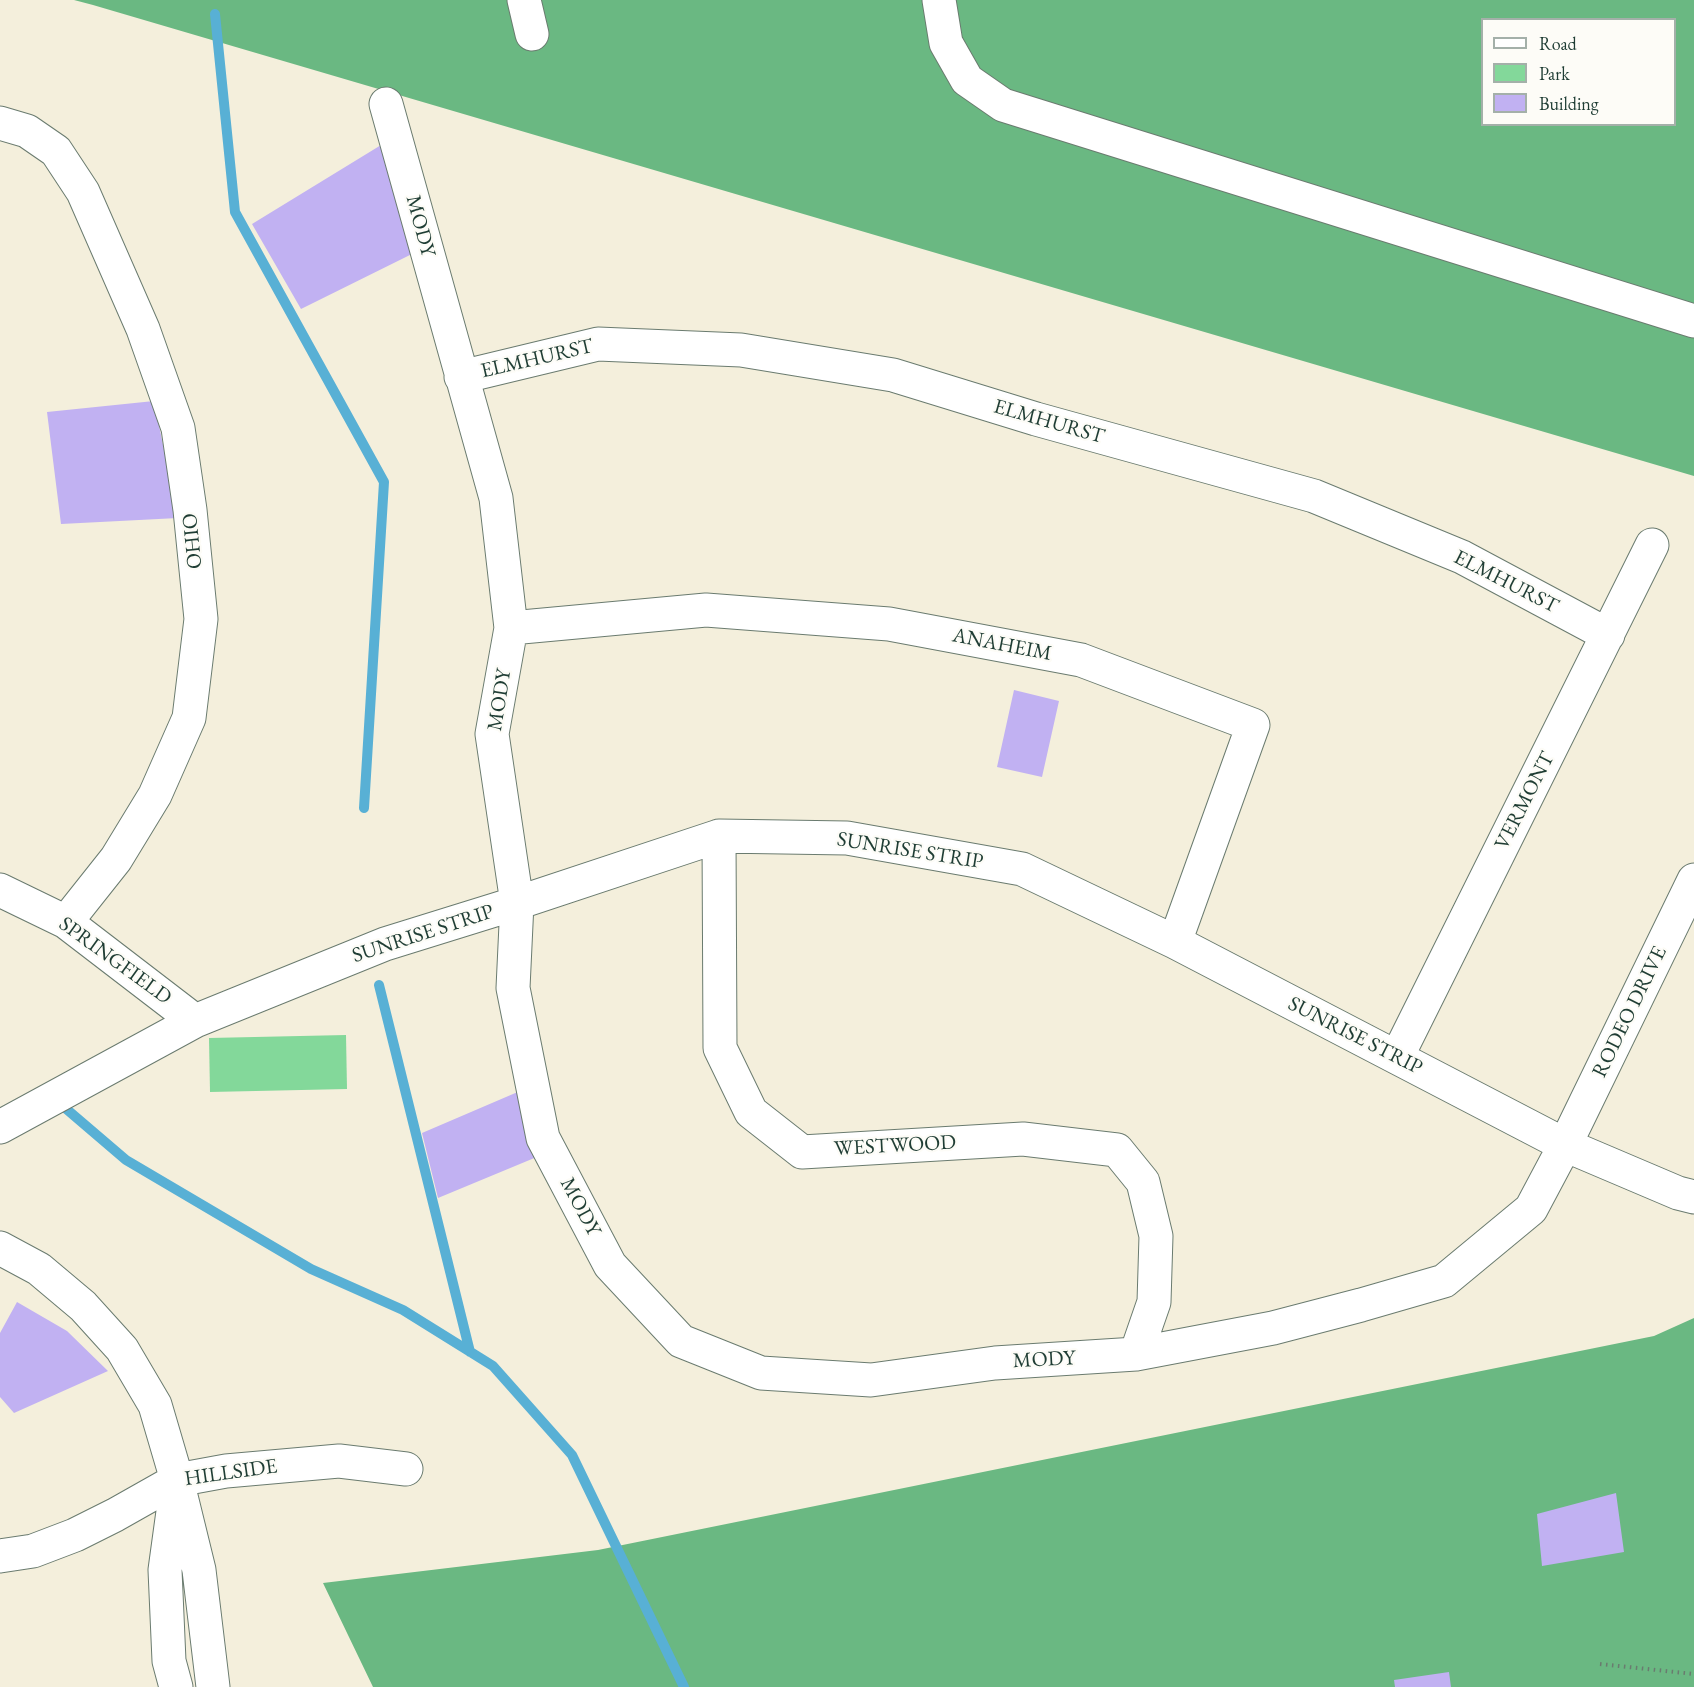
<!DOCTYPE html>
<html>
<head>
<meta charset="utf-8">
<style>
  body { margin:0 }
  #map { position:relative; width:1694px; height:1687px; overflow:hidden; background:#f4efdc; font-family:"EB Garamond",serif }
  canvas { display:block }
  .legend { position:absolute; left:1481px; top:18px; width:195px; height:108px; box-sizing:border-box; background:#fdfcf7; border:2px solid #a4b0a9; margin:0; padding:8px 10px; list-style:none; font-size:18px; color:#1f3d34 }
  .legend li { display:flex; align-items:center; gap:12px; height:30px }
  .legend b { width:30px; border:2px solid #a4b0a9 }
</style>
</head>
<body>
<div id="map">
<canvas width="1694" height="1687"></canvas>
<ul class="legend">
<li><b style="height:8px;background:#fff"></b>Road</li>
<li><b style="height:16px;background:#83d89a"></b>Park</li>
<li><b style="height:16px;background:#c1b1f2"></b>Building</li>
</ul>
</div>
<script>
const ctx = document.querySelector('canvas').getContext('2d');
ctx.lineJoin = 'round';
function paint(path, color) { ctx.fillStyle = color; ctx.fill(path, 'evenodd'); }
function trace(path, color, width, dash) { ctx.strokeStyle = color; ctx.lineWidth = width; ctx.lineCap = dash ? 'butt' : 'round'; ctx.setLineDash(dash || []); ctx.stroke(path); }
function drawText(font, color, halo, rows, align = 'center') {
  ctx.font = font + ' "EB Garamond",serif'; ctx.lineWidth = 4.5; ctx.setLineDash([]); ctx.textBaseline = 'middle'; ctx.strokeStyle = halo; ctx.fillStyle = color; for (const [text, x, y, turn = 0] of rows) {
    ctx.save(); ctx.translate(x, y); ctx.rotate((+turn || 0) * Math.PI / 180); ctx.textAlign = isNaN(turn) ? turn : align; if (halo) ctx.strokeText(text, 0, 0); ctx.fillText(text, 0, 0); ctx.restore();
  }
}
paint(new Path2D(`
  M346,1035L347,1089L210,1092L209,1038Z`), '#83d89a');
paint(new Path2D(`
  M74,0H1694V476L93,5ZM1482,20H1674V124H1482Z
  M1694,1318V1687H373L323,1583L598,1550L1654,1336Z`), '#6ab882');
trace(new Path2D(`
  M215,14L235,212L384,482L364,808
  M379,985L470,1352
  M57,1101L126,1160L311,1269L403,1310L493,1366L572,1455L684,1687`), '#58b0d5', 10);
paint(new Path2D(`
  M386,142L416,252L301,309L252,224Z
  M154,401L178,518L61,524L47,412Z
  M1014,690L1059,701L1042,777L997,767Z
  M527,1088L544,1154L438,1198L422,1133Z
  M17,1302L67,1331L108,1371L14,1413L0,1397V1333Z
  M1616,1493L1624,1552L1542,1566L1537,1514Z
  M1449,1672L1451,1687H1395L1394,1680Z`), '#c1b1f2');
const minor = new Path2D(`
  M524,0L532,34
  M939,0L946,43L967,80L1003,105L1694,321
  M386,104L496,498L511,628L492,734L517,903L513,988L543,1138L610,1265L681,1341L761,1373L871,1380L995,1363L1136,1354L1273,1328L1361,1305L1444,1281L1531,1209L1565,1145L1694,880
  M0,123L27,131L56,151L83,192L143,329L178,428L190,510L201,619L189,718L155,795L116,859L66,922
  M461,377L598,344L741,350L893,375L1036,419L1314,496L1462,557L1608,635
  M511,628L706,610L889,624L1081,660L1253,725L1175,942
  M719,836L720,1048L751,1112L802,1152L1023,1139L1117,1150L1143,1182L1156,1236L1154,1302L1136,1354
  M0,890L66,922L195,1021
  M1397,1057L1652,545
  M0,1127L195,1021L385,944L517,903L719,836L847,838L1022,869L1175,942L1565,1145L1678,1193L1694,1197
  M0,1248L39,1269L83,1306L122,1349L155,1405L177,1480L199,1570L213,1687
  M175,1497L165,1570L169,1661L176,1687
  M0,1556L33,1551L75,1535L115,1515L177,1480L226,1471L339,1461L406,1469`);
trace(minor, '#6a7b6f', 35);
trace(new Path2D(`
  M1600,1664L1694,1674`), '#6a7b6f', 4, [1.5, 4.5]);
trace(minor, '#fff', 33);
drawText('21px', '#1f3d34', '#fdfcf7', [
  ["MODY",420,226,75],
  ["ELMHURST",537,359,-13],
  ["ELMHURST",1049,422,16],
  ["OHIO",193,541,-96],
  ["ELMHURST",1506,582,27],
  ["ANAHEIM",1002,645,11],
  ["MODY",500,700,-81],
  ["VERMONT",1525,801,-63],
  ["SUNRISE STRIP",910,851,9],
  ["SUNRISE STRIP",423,934,-18],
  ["SPRINGFIELD",115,961,36],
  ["RODEO DRIVE",1630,1012,-64],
  ["SUNRISE STRIP",1355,1036,27],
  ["WESTWOOD",895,1146,-3],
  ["MODY",580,1207,62],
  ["MODY",1044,1360,-3],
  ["HILLSIDE",231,1473,-8]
]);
</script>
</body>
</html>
